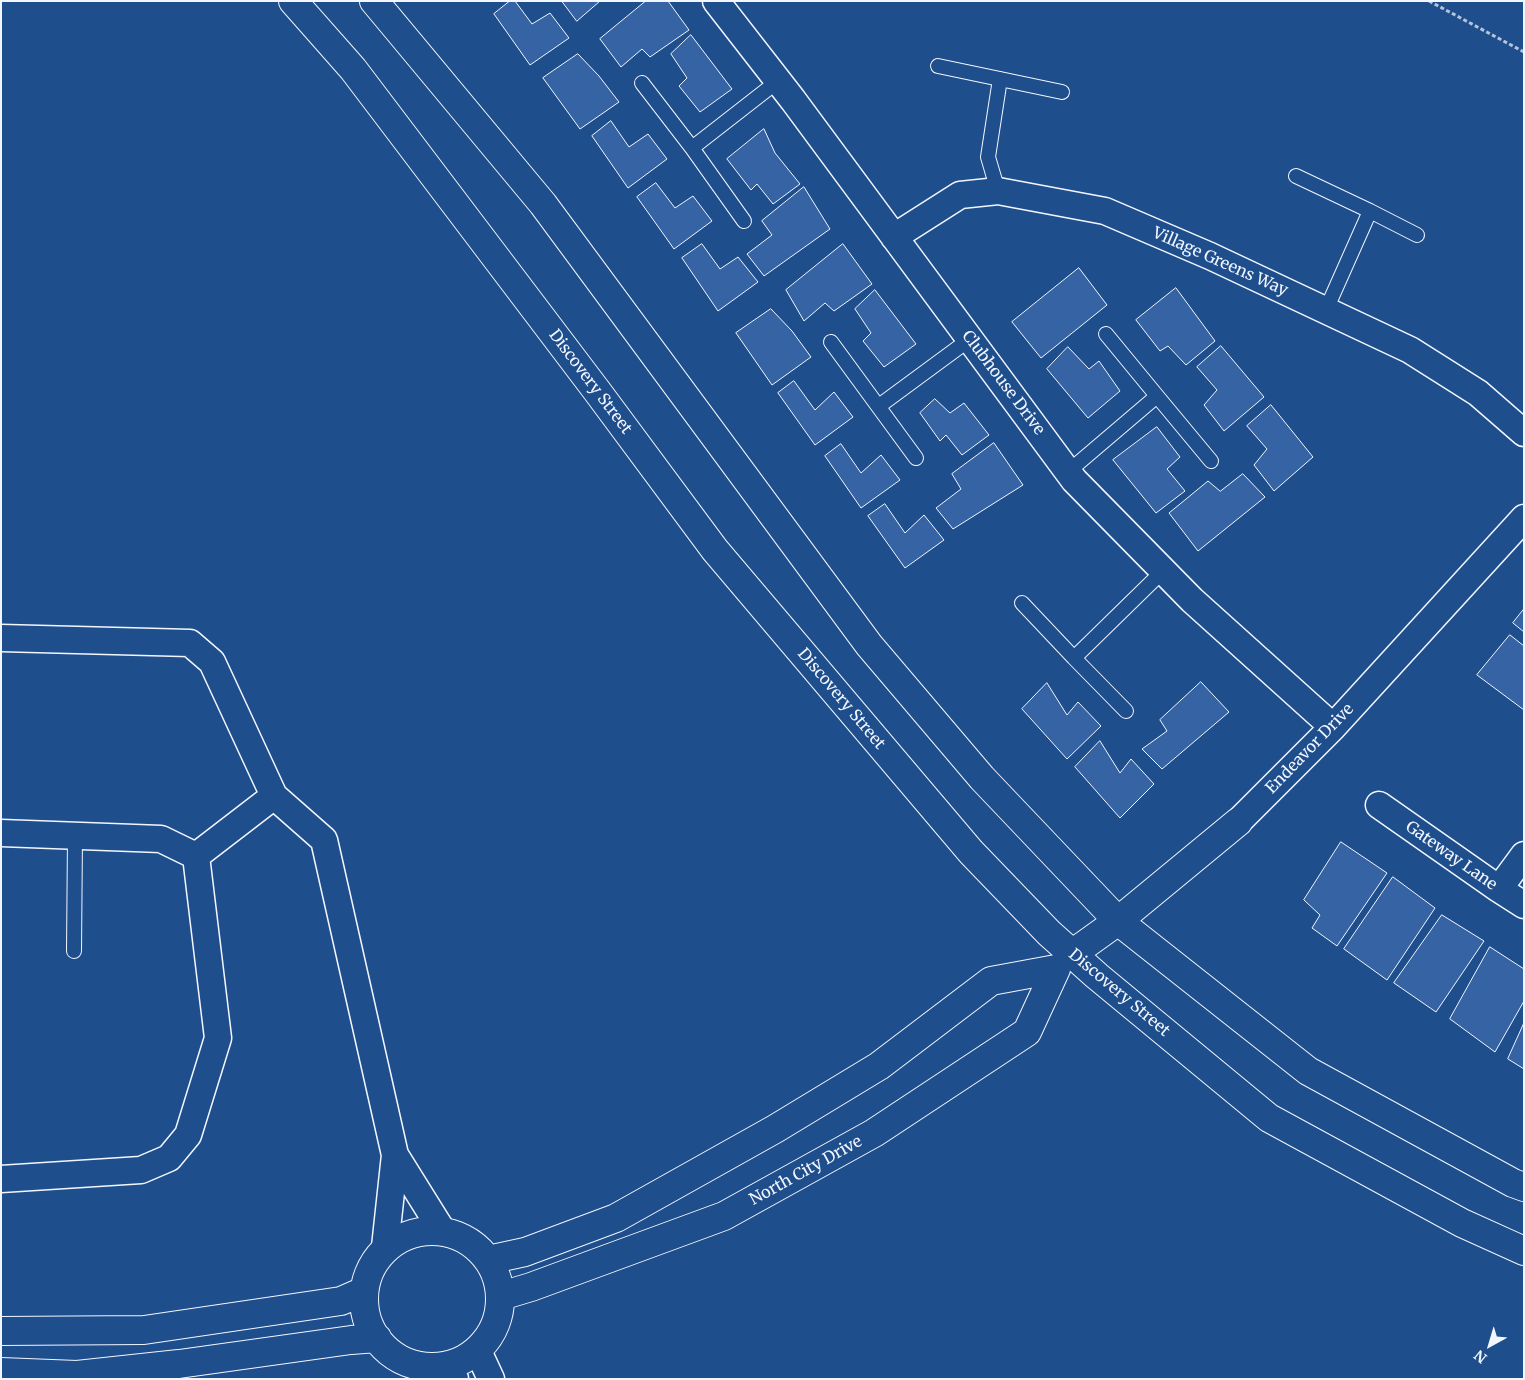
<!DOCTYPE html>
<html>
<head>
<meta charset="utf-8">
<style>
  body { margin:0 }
  #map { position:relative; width:1525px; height:1380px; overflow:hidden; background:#1f4e8c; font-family:Merriweather,serif }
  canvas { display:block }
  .frame { position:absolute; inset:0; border:2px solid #f2f6ff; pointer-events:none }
  .north { position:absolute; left:1465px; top:1320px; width:50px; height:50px; -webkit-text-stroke:4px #1f4e8c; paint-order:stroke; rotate:219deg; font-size:14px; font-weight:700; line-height:20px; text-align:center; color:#f2f6ff }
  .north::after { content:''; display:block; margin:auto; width:18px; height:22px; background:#f2f6ff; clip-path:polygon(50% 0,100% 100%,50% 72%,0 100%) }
</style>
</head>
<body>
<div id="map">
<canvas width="1525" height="1380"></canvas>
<div class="frame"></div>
<div class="north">N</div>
</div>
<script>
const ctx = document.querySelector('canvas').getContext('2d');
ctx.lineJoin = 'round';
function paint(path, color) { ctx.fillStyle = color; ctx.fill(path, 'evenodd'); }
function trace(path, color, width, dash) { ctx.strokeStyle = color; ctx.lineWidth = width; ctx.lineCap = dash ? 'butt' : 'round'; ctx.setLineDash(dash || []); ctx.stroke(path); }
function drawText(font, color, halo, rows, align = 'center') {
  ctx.font = font + ' Merriweather,serif'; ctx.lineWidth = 4; ctx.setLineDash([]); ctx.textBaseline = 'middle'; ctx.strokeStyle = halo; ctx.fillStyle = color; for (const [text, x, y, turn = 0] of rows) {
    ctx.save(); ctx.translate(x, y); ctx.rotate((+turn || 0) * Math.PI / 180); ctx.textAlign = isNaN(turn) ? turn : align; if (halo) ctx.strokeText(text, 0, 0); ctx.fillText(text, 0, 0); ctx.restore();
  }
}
const building = new Path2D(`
  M510,1H515L532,24L550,13L569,38L530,65L494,14Z
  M562,1H600L577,21Z
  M646,1H668L689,30L650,57L642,49L621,67L600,39Z
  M691,35L732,89L700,112L679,86L687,78L671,54Z
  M578,54L599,76L619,102L580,129L543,78Z
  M611,121L629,147L648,134L667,159L628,188L592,136Z
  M764,129L775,153L800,184L773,204L757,184L751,190L727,159Z
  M656,183L675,208L693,196L712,221L674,249L637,197Z
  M804,187L830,229L764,276L747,254L772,235L762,221Z
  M702,244L720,269L738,257L758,282L718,311L682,258Z
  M843,244L872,284L834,311L825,303L804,321L786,290Z
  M1079,268L1107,305L1041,358L1012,322Z
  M1176,288L1215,341L1186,365L1168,346L1160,351L1136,320Z
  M875,290L916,344L884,367L863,341L871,333L855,309Z
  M771,309L792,331L811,357L772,385L736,333Z
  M1221,346L1264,397L1224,431L1204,405L1217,390L1197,367Z
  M1068,347L1089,369L1099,361L1120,391L1088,418L1047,369Z
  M794,381L815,410L834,392L853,417L815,445L778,393Z
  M935,399L950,413L964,403L989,435L962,455L946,435L940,441L920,413Z
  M1271,405L1313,457L1274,491L1254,465L1267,449L1247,426Z
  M1157,427L1180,457L1167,469L1185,491L1156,513L1113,460Z
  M994,443L1023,485L953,529L936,508L961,489L952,474Z
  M841,444L861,473L881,455L900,480L861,508L825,456Z
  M1243,474L1265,497L1198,551L1169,513L1208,481L1220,491Z
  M885,504L905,533L924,515L944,540L905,568L868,516Z
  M1524,609V632L1513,623Z
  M1510,635L1524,646V710L1477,675Z
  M1201,682L1229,712L1162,769L1142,749L1167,731L1160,720Z
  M1047,683L1067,715L1078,702L1101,726L1067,759L1022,709Z
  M1100,741L1120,773L1131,759L1154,784L1120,818L1075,767Z
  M1341,842L1387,873L1337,946L1312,928L1320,915L1304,900Z
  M1393,877L1435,908L1387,980L1344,949Z
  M1442,915L1484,941L1436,1012L1394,983Z
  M1490,947L1524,969V1001L1495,1052L1450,1019Z
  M1524,1023V1069L1508,1059Z`);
paint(building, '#3563a3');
trace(building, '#f2f6ff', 1);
const lane = new Path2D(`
  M938,66L1062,92
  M642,83L692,148
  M1296,176L1370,211L1417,235
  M998,191L988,157L1000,79
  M744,221L692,148L778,81
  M1326,310L1370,211
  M1106,334L1157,396
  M831,342L916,458
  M879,406L970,339
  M1069,471L1157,396L1211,461
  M1022,603L1074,658L1164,570
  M1074,658L1126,711
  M74,951L75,836`);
const street = new Path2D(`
  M716,1L793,100L1074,480L1192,600L1333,727
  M894,237L960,195L998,191L1105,211L1210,256L1410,350L1478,393L1524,433
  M1,638L190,643L212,662L274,796L324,840L395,1155
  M1379,805L1499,889L1524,905
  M1238,822L1333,727L1524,518
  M1,833L161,839L196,856L218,1038L188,1135L169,1158L141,1170L1,1179
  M196,856L274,796
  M1499,889L1524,855
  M385,1247L395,1155L443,1232
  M478,1351L491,1379
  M446,1366L455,1379`);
const secondary = new Path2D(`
  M293,1L353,69L597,391L715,550L971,852L1049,933L1097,976L1269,1118L1462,1223L1524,1251
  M374,1L543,204L869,645L982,778L1118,921L1308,1071L1513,1183L1524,1187
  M1072,954L1118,921L1238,822
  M364 1299a68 68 0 1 1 136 0a68 68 0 1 1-136 0Z
  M488,1260L525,1252L616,1218L775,1129L879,1066L991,981L1056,969
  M501,1296L531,1287L724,1216L874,1133L1027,1032L1056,969
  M1,1331L144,1330L341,1301L364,1291
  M1,1372L77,1375L179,1364L351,1340L377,1338`);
trace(lane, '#f2f6ff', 16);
trace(street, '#f2f6ff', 29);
trace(secondary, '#f2f6ff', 30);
trace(new Path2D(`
  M1429,1L1524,52`), '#b3c4dc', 3, [4, 2.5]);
trace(lane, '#1f4e8c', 14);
trace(street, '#1f4e8c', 26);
trace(secondary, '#1f4e8c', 28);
drawText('16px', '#f2f6ff', '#1f4e8c', [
  ["Village Greens Way",1220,262,24],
  ["Discovery Street",590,382,53],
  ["Clubhouse Drive",1003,383,53],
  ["Discovery Street",841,699,50],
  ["Endeavor Drive",1310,749,-46],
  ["Gateway Lane",1451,856,35],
  ["Discovery Street",1119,993,40],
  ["North City Drive",806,1171,-29]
]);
</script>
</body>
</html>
